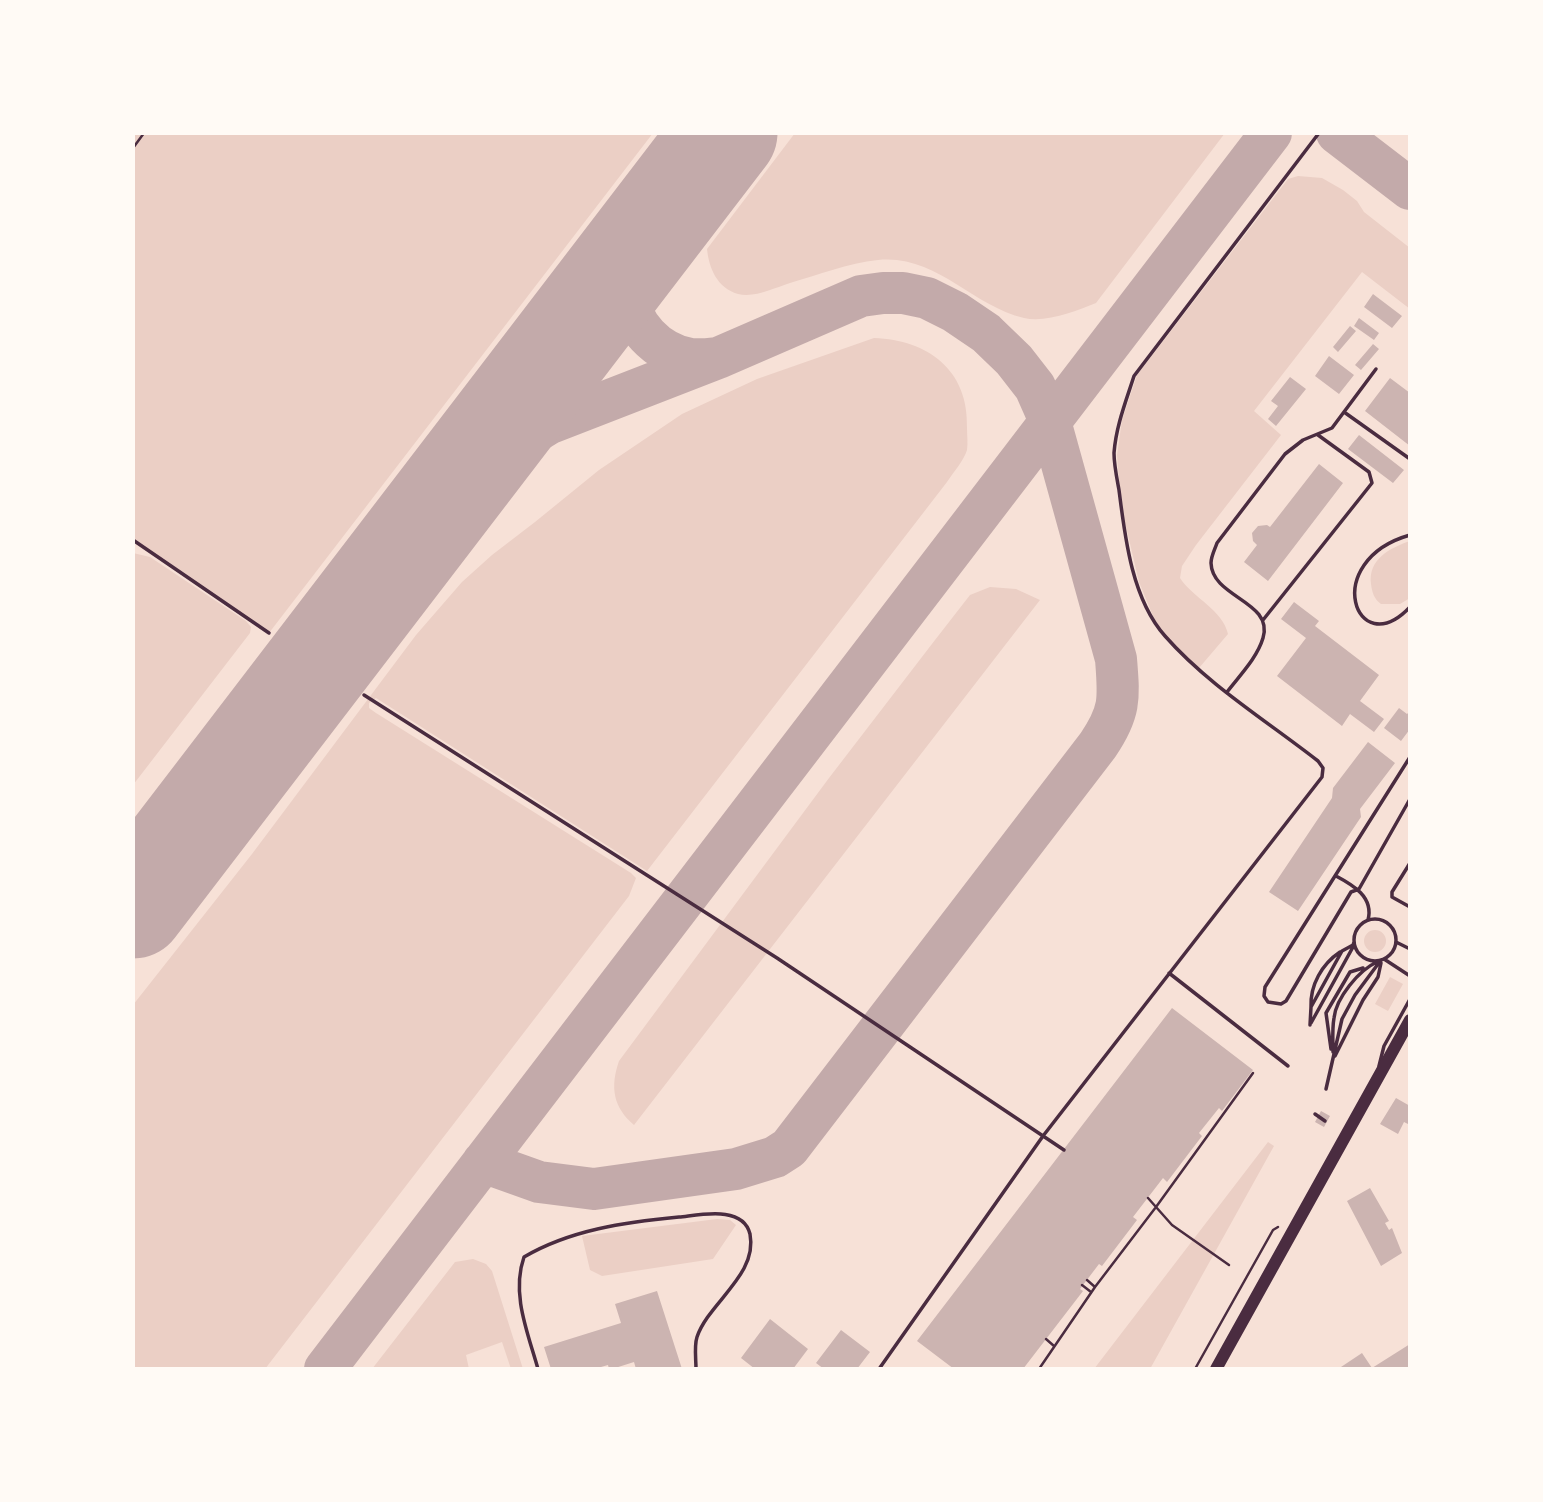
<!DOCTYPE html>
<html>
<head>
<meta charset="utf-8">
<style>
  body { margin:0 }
  #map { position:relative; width:1543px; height:1502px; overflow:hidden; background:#f7e1d7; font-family:Rubik,sans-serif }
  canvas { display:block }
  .frame { position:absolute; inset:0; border:135px solid #fffaf5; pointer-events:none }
</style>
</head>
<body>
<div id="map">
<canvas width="1543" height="1502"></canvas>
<div class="frame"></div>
</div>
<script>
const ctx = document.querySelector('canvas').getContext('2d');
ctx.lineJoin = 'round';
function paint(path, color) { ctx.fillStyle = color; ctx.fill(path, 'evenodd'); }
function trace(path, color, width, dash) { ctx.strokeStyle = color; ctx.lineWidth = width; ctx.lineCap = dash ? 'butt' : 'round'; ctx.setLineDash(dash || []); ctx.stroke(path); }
paint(new Path2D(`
  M133,133H653L269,633L133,540Z
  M795,133H1225L1096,303C1077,311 1046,323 1024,318C972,306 936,254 878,260C848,263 818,275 790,283C774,288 755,298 738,294C717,288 709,268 707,249Z
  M1298,176L1322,178L1343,190L1357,201L1364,212L1410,248V309L1362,272L1254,411L1281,435L1196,545L1182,566L1180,578C1193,598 1223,610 1228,634L1199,668L1162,632L1153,616L1139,582L1124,518L1119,481L1117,455L1122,420L1137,375L1288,179Z
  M874,338C928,340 969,370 967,428C967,435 968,443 967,450C964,460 953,473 947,482L647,871L376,698L369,703V708L376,713L631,873L636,878L629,896L265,1369H133V1005L252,854L416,635L462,582L492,555L535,522L599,470L682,414L757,379Z
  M1410,541V598L1400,604H1381C1374,599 1372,592 1371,584C1368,559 1390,548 1410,541Z
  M133,553L150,557L246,621L251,627L250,633L133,785Z
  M990,587L1016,589L1040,600L634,1125C613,1107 610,1087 619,1061L829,778L935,640L970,595Z
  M1364 941a11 11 0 1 1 22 0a11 11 0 1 1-22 0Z
  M1390,977L1403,984L1388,1011L1375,1004Z
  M1268,1142L1274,1146L1150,1369H1094Z
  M717,1219L730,1220L736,1225L713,1259L602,1276L590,1270L582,1236Z
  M473,1259L486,1264L492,1271L523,1369H511L502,1342L466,1355L469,1369H372L455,1262Z`), '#ebcfc5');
trace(new Path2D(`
  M1337,133L1410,189
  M633,254C629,266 625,278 627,291C630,325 657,353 690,359C699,360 708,359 717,358
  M445,499L465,477L478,467L548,424L718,358L861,296L883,293H903L927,298L955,312L986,333L1014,360L1035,387L1050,421L1116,659C1119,698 1121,711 1098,745L789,1148L775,1157L736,1169L594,1189L539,1182L483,1162
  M325,1369L1271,133`), '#c3aaaa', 42);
trace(new Path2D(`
  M133,906L725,133`), '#c3aaaa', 105);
paint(new Path2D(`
  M1373,294L1402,316L1392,328L1364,307Z
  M1359,318L1379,333L1374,340L1354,326Z
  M1350,326L1356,331L1338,352L1333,347Z
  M1373,344L1379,349L1361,370L1355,365Z
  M1329,356L1354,375L1339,394L1315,376Z
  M1290,377L1306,389L1276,426L1268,419L1278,406L1271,401Z
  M1390,378L1410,393V446L1365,411Z
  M1359,435L1404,470L1393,483L1348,449Z
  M1319,464L1343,483L1268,581L1244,562L1257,545L1253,541L1252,533L1258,526L1267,525L1270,527Z
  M1294,602L1319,621L1315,626L1379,675L1360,701L1384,719L1374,732L1350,714L1342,726L1277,676L1306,638L1281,619Z
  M1399,708L1407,714L1410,711V729L1401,741L1384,728Z
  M1368,742L1395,763L1360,809L1361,817L1298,911L1269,892L1332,798L1333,788Z
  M1172,1008L1253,1070L1222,1111L1219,1108L1199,1133L1202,1136L1167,1182L1163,1178L1133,1217L1137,1220L1102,1266L1099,1264L1080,1289L1083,1291L1023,1369H954L917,1341Z
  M1396,1098L1410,1106V1125L1404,1122L1398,1134L1380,1124Z
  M1321,1111L1330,1116L1324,1127L1315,1122Z
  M1370,1188L1389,1221L1385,1223L1389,1230L1392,1228L1402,1253L1381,1266L1347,1201Z
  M657,1291L682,1369H636L634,1362L612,1369H609L608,1365L594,1369H551L544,1347L621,1323L615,1304Z
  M770,1319L808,1349L793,1369H755L741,1358Z
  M841,1330L870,1352L857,1369H824L816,1363Z
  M1410,1344V1369H1338L1362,1353L1372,1368Z`), '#ccb4b1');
trace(new Path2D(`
  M133,148L144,133
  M1229,1265L1172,1225L1156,1207L1253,1073
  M1087,1280L1095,1287
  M1082,1285L1091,1292
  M1046,1339L1054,1346
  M1039,1369L1095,1287L1156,1207L1148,1198
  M1195,1369L1273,1230L1278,1227`), '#4a2c40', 2.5);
trace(new Path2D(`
  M1344,412L1410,459
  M1410,535C1319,561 1356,664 1410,607
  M133,540L269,633
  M1263,620L1372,483L1369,472L1318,435
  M1227,692C1240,675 1257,658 1263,638C1274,601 1212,598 1211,563C1211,556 1215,549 1217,543L1285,454L1303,440L1332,428L1376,369
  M364,695L777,958L1064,1150
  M1410,757L1265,987L1264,996L1268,1002L1281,1004L1286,1001L1351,892L1359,889L1410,799
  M1410,863L1392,892V897L1410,907
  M1336,876C1353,885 1374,897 1368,920
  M1354 940a21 21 0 1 1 42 0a21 21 0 1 1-42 0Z
  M1396,942L1410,949
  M1384,959L1410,976
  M1169,973L1288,1066
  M1311,1007C1310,985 1322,964 1340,952
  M1311,1023L1353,947
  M1310,1025L1311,1007L1342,951L1353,945L1354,942
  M1331,1049L1326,1013L1350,972L1363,968
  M1333,1052C1333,1041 1332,1029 1334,1018C1336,998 1359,970 1377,962
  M1335,1056L1363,1000L1378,977L1381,963
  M1379,1066L1384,1046L1410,999
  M1326,1089L1342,1019L1355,995L1381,960
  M1315,1114L1325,1121
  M538,1369C528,1333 511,1294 524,1257C570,1230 625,1222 679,1217C700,1215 743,1205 750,1234C758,1275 709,1302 697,1337C694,1346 696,1359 696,1369
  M879,1369L1043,1136L1322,777L1323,768L1318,761C1267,721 1208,685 1165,636C1132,599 1125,538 1119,490C1117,479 1114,465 1114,453C1116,426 1126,401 1134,376L1319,133`), '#4a2c40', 3.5);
trace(new Path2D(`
  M1216,1369L1410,1020`), '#4a2c40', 12);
</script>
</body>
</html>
